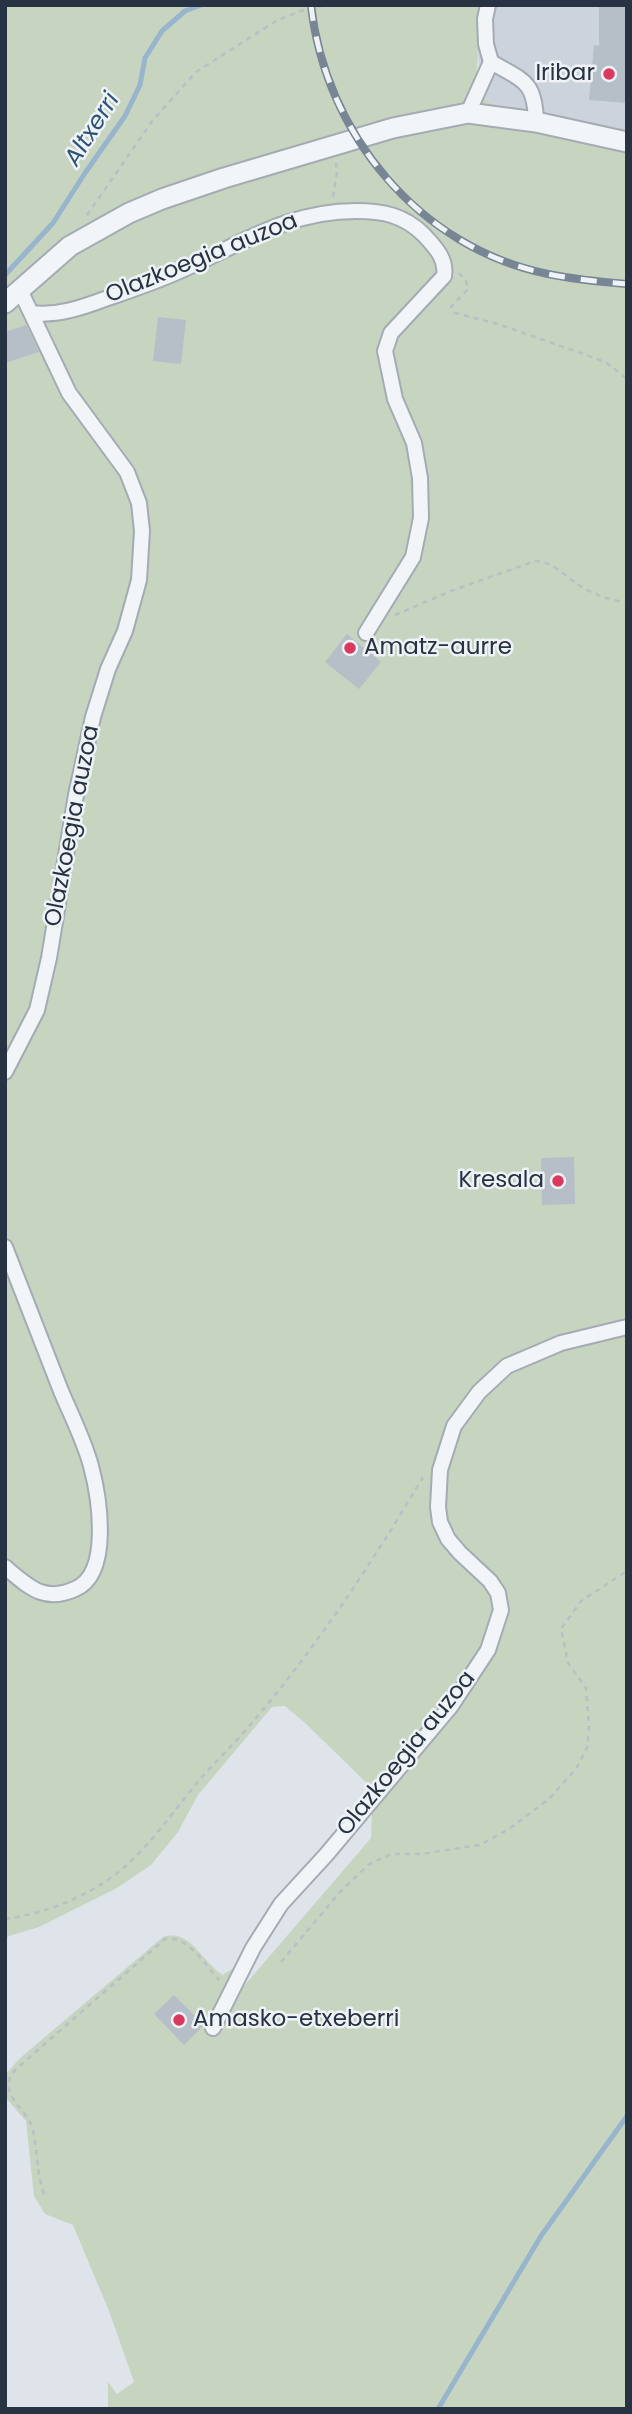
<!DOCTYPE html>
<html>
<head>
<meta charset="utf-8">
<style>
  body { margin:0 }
  #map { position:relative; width:632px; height:2414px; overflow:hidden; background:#dfe4ea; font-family:Poppins,sans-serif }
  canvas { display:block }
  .frame { position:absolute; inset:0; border:7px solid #273343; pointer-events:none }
</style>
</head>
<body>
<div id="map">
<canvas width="632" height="2414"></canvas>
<div class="frame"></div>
</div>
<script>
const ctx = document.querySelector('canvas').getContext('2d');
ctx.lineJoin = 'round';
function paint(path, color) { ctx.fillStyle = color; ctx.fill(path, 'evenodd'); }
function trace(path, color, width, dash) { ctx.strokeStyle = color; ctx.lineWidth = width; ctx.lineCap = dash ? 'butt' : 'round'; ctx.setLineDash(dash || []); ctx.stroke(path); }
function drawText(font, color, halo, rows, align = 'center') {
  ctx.font = font + ' Poppins,sans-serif'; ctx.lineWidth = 5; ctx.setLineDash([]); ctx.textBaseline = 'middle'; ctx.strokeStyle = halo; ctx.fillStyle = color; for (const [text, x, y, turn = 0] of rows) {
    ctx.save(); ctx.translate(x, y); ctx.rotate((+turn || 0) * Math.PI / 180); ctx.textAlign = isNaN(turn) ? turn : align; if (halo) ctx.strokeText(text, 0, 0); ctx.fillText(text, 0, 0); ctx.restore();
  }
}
paint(new Path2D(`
  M478,5H627V136L501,108L482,98L474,85L479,65L476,28Z`), '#cdd3dc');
paint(new Path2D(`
  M5,5H478C476,32 481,58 474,85L482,98L501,108L627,136V2409H108V2382L117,2394L134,2382L109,2311L73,2225L45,2214L34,2196L26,2121L5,2097V2075L19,2059L163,1937C191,1928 202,1963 223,1975L235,1967L244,1986L371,1838L373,1789L304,1722L285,1706L272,1707L198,1795L178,1832L151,1865L117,1888L39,1927L9,1936L5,1939Z`), '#c6d4c0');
trace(new Path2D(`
  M5,275L53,223L85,173L125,116L140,85L145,58L162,31L185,11L201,5
  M438,2409L541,2236L627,2116`), '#97b5cd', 5);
paint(new Path2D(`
  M599,5H627V103L589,100L594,45L599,46Z
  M158,317L186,320L181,364L153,361Z
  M26,325L39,352L5,363V332Z
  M347,634L381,662L359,689L325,662Z
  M574,1157L575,1204L542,1205L541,1158Z
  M174,1995L204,2025L184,2045L154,2014Z`), '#b6bec8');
const minor = new Path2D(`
  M491,62C524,81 535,81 536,122
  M468,113L491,62L486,44L485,19L488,5
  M32,313C57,316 81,308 105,299C128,291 152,283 175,273C237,247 285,211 356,211C383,211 404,215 424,235C435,247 447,259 444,276L391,333L385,351L395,399L414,443L420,478L421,518L413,557L366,633
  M5,1072L37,1010L49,958L76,795L93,717L108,669L125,631L139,580L142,531L139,503L127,472L69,393L20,290
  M5,1247C24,1295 42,1343 61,1391C71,1415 84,1440 91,1466C99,1496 112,1574 75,1589C44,1603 29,1587 5,1567
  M213,2028L253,1948L281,1904L326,1855L451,1706L488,1650L501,1610L498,1593L490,1581L460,1553L448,1539L440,1522L438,1507L440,1470L454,1426L479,1392L507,1366L561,1343L627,1327`);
const tertiary = new Path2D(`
  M5,303L70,246L129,213L162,199L224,178L393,128L468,113L536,122L627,142`);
trace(minor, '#a4abb5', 18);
trace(tertiary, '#a4abb5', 23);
trace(new Path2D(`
  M333,197L337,173L336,163
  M87,215L153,120L196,72L276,21L301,11L326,5
  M459,273L466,281L468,289L451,307L455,313L498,324L592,357L607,363L627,379
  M395,615L451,591L535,561C554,561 568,580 584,588C597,596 612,600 627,603
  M5,1919C49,1913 95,1894 129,1863C156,1838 177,1806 201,1778C217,1760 235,1743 251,1724C316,1648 372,1563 423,1477
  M281,1962L340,1892L368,1865L391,1854H421L480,1845L509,1829L549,1799L576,1769L587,1748L589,1728L586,1688L568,1663L561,1629L581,1601L627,1571
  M44,2194C36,2172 38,2149 32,2127C27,2112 12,2104 9,2089C7,2081 11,2075 16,2069L165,1939C188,1935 205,1965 219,1980`), '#b9bfc5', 2.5, [5, 5]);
trace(minor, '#f2f5f8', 14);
trace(tertiary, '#f2f5f8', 19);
const rail = new Path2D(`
  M311,5C325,133 419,248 548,274C573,279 601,282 627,284`);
trace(rail, '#778595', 8);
trace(rail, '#eff3f7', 5, [16]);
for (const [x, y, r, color] of [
  [609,74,7,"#da395d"],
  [350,648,7,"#da395d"],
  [558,1181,7,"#da395d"],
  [179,2020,7,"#da395d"]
]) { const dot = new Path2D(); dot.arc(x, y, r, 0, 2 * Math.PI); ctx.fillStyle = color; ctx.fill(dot); trace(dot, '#eff3f7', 2.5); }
drawText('23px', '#273343', '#eff3f7', [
  ["Iribar",595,74],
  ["Amatz-aurre",364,648,"left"],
  ["Kresala",544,1181],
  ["Amasko-etxeberri",193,2020,"left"]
], 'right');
drawText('23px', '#273343', '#eff3f7', [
  ["Olazkoegia auzoa",202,259,-22],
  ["Olazkoegia auzoa",73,826,-79],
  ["Olazkoegia auzoa",407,1754,-51]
]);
drawText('italic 24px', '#2d557a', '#eff3f7', [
  ["Altxerri",93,130,-58]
]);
</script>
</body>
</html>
